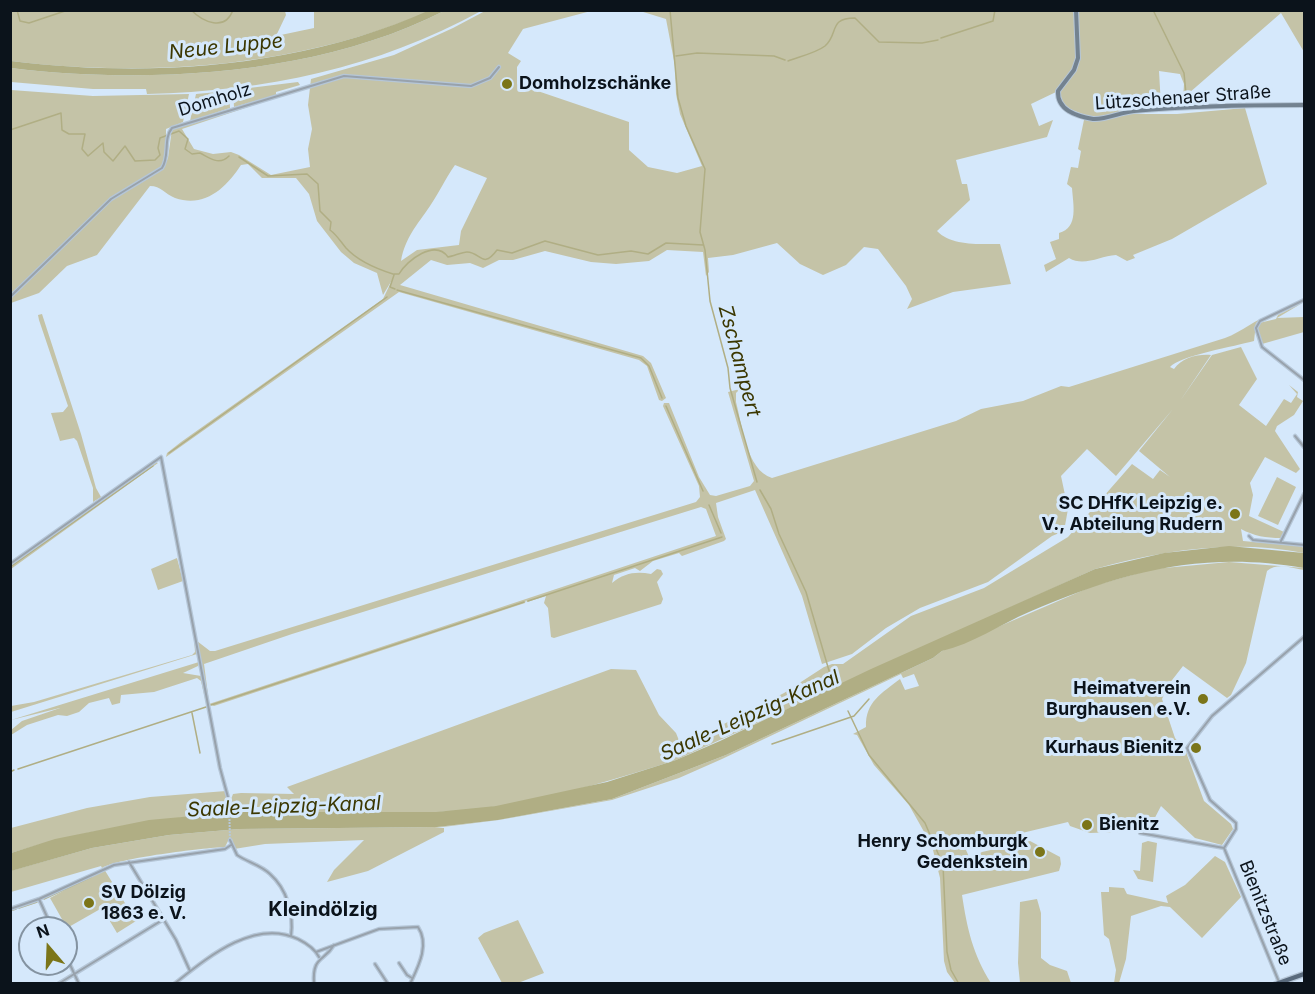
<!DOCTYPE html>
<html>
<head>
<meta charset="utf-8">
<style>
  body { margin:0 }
  #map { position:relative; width:1315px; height:994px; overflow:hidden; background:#d5e8fb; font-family:Inter,sans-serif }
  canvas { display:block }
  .frame { position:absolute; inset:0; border:12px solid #0b131b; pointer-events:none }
  .north { position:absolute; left:18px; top:916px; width:60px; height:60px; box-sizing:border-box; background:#d5e8fb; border:2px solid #8493a1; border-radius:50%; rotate:341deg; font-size:16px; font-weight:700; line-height:24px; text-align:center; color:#0b131b }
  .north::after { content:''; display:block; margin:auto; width:21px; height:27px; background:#7b7519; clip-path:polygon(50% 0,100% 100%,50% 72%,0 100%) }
</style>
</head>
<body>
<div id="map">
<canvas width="1315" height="994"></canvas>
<div class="frame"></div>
<div class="north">N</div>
</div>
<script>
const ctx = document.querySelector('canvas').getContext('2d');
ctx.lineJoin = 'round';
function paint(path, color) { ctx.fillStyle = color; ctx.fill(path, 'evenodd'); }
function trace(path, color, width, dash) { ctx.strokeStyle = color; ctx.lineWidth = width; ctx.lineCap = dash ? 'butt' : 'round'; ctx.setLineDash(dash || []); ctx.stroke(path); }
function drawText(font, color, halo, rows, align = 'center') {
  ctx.font = font + ' Inter,sans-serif'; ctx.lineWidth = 6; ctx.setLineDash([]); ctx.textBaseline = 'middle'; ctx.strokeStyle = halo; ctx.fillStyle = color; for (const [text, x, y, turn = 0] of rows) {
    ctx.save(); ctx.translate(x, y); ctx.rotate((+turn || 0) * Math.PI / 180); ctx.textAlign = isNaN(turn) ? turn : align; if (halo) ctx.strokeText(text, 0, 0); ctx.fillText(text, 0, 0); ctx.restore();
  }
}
paint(new Path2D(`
  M11,11H285L286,15L276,36L314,28V11H430C299,67 151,78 11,61Z
  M444,11H481C377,68 266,91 147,94L146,89H93L11,82V68C150,85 318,75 444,11Z
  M485,11H591L523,29L508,53L521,61L517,67V84L629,122V150L648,167L677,173L702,166L680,114L676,94L675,66L666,19L640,11H1304V52L1281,13L1189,93L1190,105L1183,99L1184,84L1180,74L1159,71L1161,106L1134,108V114H1177L1245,108L1267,184L1172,239L1133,255L1135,258L1127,261L1116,255C1100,256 1084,267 1069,258L1046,272L1044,265L1056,259L1050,242L1059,239V233C1079,228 1073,204 1072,188L1067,184L1071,167L1078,168L1081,151L1078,149L1085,115C1071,109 1062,109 1060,92H1056L1031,104L1039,126L1053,120L1047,137L956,160L962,184H967L970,200L937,231C951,246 979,244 1000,244L1011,284L953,292L907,309L912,299L906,286L878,249L864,247L846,265L823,275L800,264L777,243L733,255L708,258L709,272L706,276L703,252L667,250L649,261L616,264L591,262L545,251L513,260H499L483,268L470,263L447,265L431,260L400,285L643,356L651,363L666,398L662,401L659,400L647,366L639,360L399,292L166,457L167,453L181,442L383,299L392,280L383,295L377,273L354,263L341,252L317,221L309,194L296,178H262L248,164L241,165C226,188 205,208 175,198C165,194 161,186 150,186L97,255L67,266L39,293L11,303L10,298L112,200L163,169L168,158L172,129L302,89L182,129L194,149L213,154L231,152L239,155L271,175L310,167L308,149L312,129L308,105L311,79L394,55L453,28ZM455,165L487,178L461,231L459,245L417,250L401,261C405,238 417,225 430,206C439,193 445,179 455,165Z
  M298,82L300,85L276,92V95L234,107L233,90Z
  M11,90L93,96L189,94L183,122L166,129V158L161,168L110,198L11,295Z
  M229,91L230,108L190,121L196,94Z
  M1304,302L1277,318L1304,317V332L1262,344L1257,329L1259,323L1276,319L1278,315Z
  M42,314L81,434L96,488L101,497L93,502V488L77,441L74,438L60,441L51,413L63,412L68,406L39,320L38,315Z
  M1272,315L1256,323L1254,341C1236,346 1179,356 1170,367L1174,369C1182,358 1197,354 1211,355L1180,401L1212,355L1241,347L1257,379L1239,405L1266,426L1284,399L1291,403L1297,394L1289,385L1298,392L1297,397L1303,401L1294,415L1277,426L1275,431L1300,469L1296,473L1265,457L1250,483L1253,495L1249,516L1284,532L1281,538C1266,538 1254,536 1241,529L1243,541L1300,546L1304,548V553C1235,539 1162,550 1095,569L676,760C617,779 560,796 499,806C436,816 370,813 306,813L316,807H225L224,813C151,820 80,831 11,853V828L87,808L150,797L226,791L228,802H230L233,794L241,793L294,794L287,787L611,669L636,670L659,715L676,733L680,743L718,727L784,693L824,667L832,664H843L911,616L984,588L1068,537L1132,464L1153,479L1160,470L1170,477L1139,451L1173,409L1116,476L1087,449L1061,476L1068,509L1064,531L1052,536L988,582L920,608L886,628L852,654L822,664L802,596L755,490L716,503L718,517L726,539L724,541L682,556L679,553L653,561L640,571L635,568L614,575L612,583C624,573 636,571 651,574L657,569L661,570L663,574L657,582L663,599L661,604L554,638L551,637L548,608L544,603L546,596L527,602L526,600L525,603L214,706L209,704L716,536L706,509L701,507L292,634L204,664L209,702L197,641L210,651H215L696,502L700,497L699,486L663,406L664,403H669L699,477L710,495L716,496L750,486L754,481L728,392L740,389L736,393V402C742,424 746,470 772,478L956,421L981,409L1023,401L1061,386L1069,387L1225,338C1242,332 1256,318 1272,315Z
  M155,462L158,463L11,569L10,565Z
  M1277,477L1296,487L1278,525L1258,516Z
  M177,558L183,581L158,590L151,569Z
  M1229,562L1304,568V570C1292,568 1277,562 1267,571L1246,663L1231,695L1227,698L1183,666L1169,684L1162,699L1175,738L1186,752L1204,801L1231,824L1233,829L1222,845L1195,838L1161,806L1148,831L1090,833L1070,826L1068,822L980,843L966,850L970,859L982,852L1030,841L1060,857L1061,864L1059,871L962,895C967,928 973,955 991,983H955L947,972L944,961L940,878L932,846L909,805L874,765L857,735L853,734L866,727C865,702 882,693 900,679L905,690L919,686L914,674L903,678L901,674L722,759L679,778L612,800L499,820L435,828H444V832L368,871L327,882L334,870L364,840L265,844L234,849L232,839H229L225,847C204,848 117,858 102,868L101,866L11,892L10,871L92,848L169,835L239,829L437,827L498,820L612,799L726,755L933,658L942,651L1093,586L1153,569Z
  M194,637L197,654L11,712V706L34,702L192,655L195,652Z
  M199,662L198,666L183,673L201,676L206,703L201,681L197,678L154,692L121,695L120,703L112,705L109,698L89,703L79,712L67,716L58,715L27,725L11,735V730L22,721L60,708L11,720Z
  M1148,841L1157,843L1153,882L1138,879L1133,870L1140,871L1142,843Z
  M1215,856L1225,862L1241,897L1202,938L1170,907L1161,906L1131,916L1126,959L1119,983H1114L1116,970L1109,939L1104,935L1101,892H1109V887L1124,888L1127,894L1168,903L1166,896L1185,885Z
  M104,869L136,921L117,933L102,908L67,928L50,898Z
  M1037,899L1041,913V958L1050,965L1067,971L1071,983H1020L1018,963L1020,902Z
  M518,920L544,973L518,983H502L478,938L484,933Z`), '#c4c3a7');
paint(new Path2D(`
  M430,10L444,11C318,75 150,85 11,68V61C150,78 300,68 430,10Z
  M1229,546L1304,553V568C1203,550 1121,572 1029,612C1001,624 972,644 942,651L933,658L726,755L612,799L498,820L437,827L239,829L169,835L92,848L11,871V853L55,839L149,820L236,812H436L496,806L607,782L676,760L720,741L871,669L1095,569L1164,553Z`), '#b0ae84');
trace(new Path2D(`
  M17,10L20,21L29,23L68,10
  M191,10C203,22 225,32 233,10
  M670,10L678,98L686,126L705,169L700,232L705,250L710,301L728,368L730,388L757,482
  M1153,10L1184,73L1187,104
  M941,38L993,21L995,10
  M676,56L697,53L774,56L785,60
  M788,61C798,57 816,53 825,46C839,34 828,18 855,18L879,42L922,43L938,40
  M10,130L61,113L62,130L69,134H85L82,149L88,156L103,143L104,152L113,161L125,146L135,161L155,160L160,155L158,148L160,138L179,131L188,139L185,149L192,154L200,153C210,158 219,166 229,156
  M239,157L268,176L307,174L318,184L320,211L331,222L330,230C337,235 340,241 346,248C357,260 377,269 393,274
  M394,274H399C407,260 435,239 448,257C454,256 462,252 467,252C481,252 482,270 497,250L512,253L545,241L598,255L631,251L648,254L666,243L703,245
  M394,275L390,287L395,289
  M397,290L641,358L649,366L662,398
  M666,406L703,491
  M169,453L387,297
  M760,490L771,509L779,534L806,592L830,674
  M709,505L721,533
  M10,567L153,466
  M528,601L722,537
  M211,705L524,602
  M848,711L869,755L925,823L943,865L947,952L951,970L959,984
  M192,713L200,753
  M772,744L854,716L869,699
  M18,769L206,707
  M10,772L14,770
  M44,899L91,877
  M19,908L37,902
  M10,911L16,909`), '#b0ae84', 1.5);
trace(new Path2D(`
  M229,801L230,840`), '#b7c8d9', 2, [2, 1]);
const street = new Path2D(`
  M10,297L111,199L162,168C170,156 163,139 172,128L344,76L471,86L490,78L499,67
  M1304,300L1260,321L1256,328L1262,347L1304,380
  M1295,436L1304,447
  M1249,536L1253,540L1304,545
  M1281,541L1304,494
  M10,564L161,457L220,768L229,801
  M1140,833L1224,848
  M230,840L237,855C247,862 261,865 270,874C287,889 294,914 291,936
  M129,862L176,940L190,971
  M39,899L52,928
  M10,909L39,899L114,865L225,849L231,845
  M316,952L379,929L418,927C430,945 418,967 410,984
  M66,956L79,984
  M399,963L407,975L412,978
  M375,964L388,984
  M1279,982L1224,848L1236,829V823L1210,800L1187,748L1212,716L1304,637
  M58,984L164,919
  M174,984C207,958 254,918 298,939C306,943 315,949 319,957
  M314,984C312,956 324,962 334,945`);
const secondary = new Path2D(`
  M1076,10L1078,58L1074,70L1058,91C1057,110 1076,116 1093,119C1106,120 1121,112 1134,111C1190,106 1248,105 1304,105`);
const primary = new Path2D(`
  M1276,984L1304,974`);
trace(street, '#b5c6d7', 4.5);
trace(secondary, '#b5c6d7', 6);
trace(primary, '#b5c6d7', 7);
trace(street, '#98a2ac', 2);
trace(secondary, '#738290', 4);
trace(primary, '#596a7c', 4.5);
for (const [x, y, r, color] of [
  [507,84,6,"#7b7519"],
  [1235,514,6,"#7b7519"],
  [1203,699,6,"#7b7519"],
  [1196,748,6,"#7b7519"],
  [1087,825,6,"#7b7519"],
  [1040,852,6,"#7b7519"],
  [89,903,6,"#7b7519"]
]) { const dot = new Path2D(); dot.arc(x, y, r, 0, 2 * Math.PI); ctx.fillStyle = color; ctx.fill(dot); trace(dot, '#d5e8fb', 2); }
drawText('bold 18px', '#0b131b', '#d5e8fb', [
  ["Domholzschänke",519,84,"left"],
  ["SC DHfK Leipzig e.",1223,504],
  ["V., Abteilung Rudern",1223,525],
  ["Heimatverein",1191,689],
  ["Burghausen e.V.",1191,710],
  ["Kurhaus Bienitz",1184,748],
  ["Bienitz",1099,825,"left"],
  ["Henry Schomburgk",1028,842],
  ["Gedenkstein",1028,863],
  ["SV Dölzig",101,893,"left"],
  ["1863 e. V.",101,914,"left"]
], 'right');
drawText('18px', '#0b131b', '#d5e8fb', [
  ["Lützschenaer Straße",1183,98,-4],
  ["Domholz",215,100,-17],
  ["Bienitzstraße",1265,913,68]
]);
drawText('italic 20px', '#3b3700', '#d5e8fb', [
  ["Neue Luppe",226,47,-6],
  ["Zschampert",739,361,75],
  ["Saale-Leipzig-Kanal",750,716,-24],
  ["Saale-Leipzig-Kanal",284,807,-2]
]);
drawText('bold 20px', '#0b131b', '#d5e8fb', [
  ["Kleindölzig",323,910]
]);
</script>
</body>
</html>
